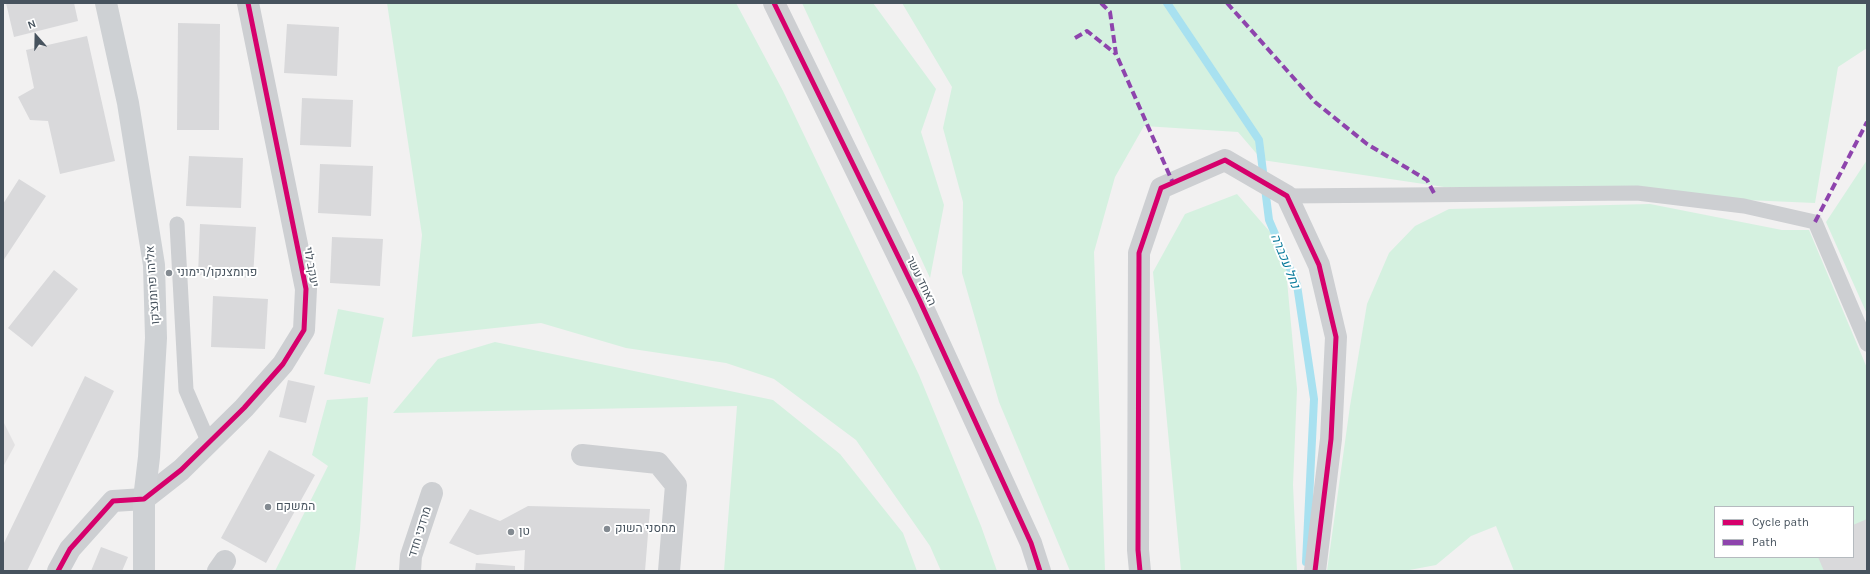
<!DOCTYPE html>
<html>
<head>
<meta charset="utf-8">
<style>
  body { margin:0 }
  #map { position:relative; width:1870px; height:574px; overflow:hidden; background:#f2f1f1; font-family:Karla,sans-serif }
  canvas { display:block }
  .frame { position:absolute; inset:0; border:4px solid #47535e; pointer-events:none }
  .legend { position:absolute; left:1714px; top:506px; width:140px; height:52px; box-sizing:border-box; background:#fff; border:1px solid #b5babf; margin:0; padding:5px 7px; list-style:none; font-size:12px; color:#47535e }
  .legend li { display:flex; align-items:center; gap:8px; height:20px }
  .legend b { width:20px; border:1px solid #b5babf }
  .north { position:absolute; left:16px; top:16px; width:40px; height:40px; -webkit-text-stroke:3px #fff; paint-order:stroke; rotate:340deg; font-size:11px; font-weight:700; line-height:16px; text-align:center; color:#47535e }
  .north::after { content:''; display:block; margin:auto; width:14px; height:18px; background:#47535e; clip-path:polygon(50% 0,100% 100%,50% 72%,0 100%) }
</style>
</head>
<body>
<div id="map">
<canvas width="1870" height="574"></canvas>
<div class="frame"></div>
<ul class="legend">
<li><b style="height:5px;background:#d6006c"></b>Cycle path</li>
<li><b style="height:5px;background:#8e44ad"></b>Path</li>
</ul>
<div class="north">N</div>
</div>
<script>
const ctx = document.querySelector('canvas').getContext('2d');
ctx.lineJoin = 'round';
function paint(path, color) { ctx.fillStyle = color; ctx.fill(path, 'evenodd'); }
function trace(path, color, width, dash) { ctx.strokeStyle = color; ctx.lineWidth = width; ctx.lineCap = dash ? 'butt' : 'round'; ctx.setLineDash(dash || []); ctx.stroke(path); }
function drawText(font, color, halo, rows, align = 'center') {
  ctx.font = font + ' Karla,Heebo,sans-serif'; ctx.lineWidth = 4; ctx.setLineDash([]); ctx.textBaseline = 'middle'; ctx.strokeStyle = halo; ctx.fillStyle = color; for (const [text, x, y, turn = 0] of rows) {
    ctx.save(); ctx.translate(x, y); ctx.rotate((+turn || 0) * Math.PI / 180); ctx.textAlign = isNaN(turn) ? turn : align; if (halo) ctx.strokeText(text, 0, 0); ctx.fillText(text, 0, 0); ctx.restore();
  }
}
paint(new Path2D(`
  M3,421L15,445L3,467Z`), '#e3e2e3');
paint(new Path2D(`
  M387,3H736L783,91L919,375L981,526L997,571H941L930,546L856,440L774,379L726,363L626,348L541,323L412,337L422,235Z
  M802,3H873L936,89L921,132L944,205L930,278Z
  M902,3H1867V48L1838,67L1815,203L1444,187L1262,160L1238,132L1144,126L1115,177L1094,252L1105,571H1070L999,402L962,273L963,202L943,128L952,87Z
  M1867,160V314L1826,222Z
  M1237,194L1284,248L1297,389L1293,485L1297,571H1181L1153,272L1185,214Z
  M1650,204L1782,230H1809L1867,368V571H1514L1496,526L1471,536L1436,565L1404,571H1327L1350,406L1367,304L1389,253L1415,226L1449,209ZM1715,507H1853V557H1715Z
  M338,309L384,318L370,384L324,374Z
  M495,342L773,400L840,454L903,533L917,571H724L737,406L393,413L438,359Z
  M368,397L360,530L355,571H275L328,466L312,455L327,400Z`), '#d5f1e0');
trace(new Path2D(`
  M1167,3L1259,140L1269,220L1297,285L1314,399L1306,562`), '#a8e1f0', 8);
paint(new Path2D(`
  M6,3H74L78,21L14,37Z
  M178,23L220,24L219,130H177Z
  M287,24L339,27L337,76L284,73Z
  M87,36L115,161L60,174L48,121L30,120L18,97L34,88L26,50Z
  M302,98L353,100L351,147L300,145Z
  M189,156L243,158L241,208L186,206Z
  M320,164L373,166L371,216L318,213Z
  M19,179L46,196L3,261V204Z
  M200,224L256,227L253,278L198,275Z
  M332,237L383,239L380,286L330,283Z
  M54,270L78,289L32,347L8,328Z
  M213,296L268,299L265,349L211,347Z
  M85,376L114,391L27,571H3V545Z
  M288,380L315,386L306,423L279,417Z
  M269,450L315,475L266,563L221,538Z
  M528,506L650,509L645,571H524L525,550L477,555L449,543L470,509L500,521Z
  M1867,519V571H1824L1818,557H1853V525Z
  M101,547L128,557L122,571H91Z
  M476,563L515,566V571H475Z`), '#d9d9db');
trace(new Path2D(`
  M1287,196L1637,193L1744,206L1815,222L1867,344
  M177,224L186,390L209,443`), '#cdcfd2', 15);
trace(new Path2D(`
  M774,3L919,299L1031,543L1040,571
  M582,455L658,463L676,485L669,571
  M58,571L70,549L113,501L144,499L181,470L244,408L283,364L304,330L306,289L248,3
  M218,571L225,561
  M410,571L411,556L432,493
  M1140,571L1138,550L1139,253L1161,188L1225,160L1287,196L1319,265L1336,337L1331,439L1315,571`), '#cdcfd2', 22);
trace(new Path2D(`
  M106,3L128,103L154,265L156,338L149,457L144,499V571`), '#ced1d4', 22);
trace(new Path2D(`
  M1101,3L1110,12L1116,54L1173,183
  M1227,3L1315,102L1367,144L1427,180L1435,195
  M1075,38L1087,31L1116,54
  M1815,222L1867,122`), '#8e44ad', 4, [8, 4]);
trace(new Path2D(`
  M774,3L919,299L1031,543L1040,571
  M58,571L70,549L113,501L144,499L181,470L244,408L283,364L304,330L306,289L248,3
  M1140,571L1138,550L1139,253L1161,188L1225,160L1287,196L1319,265L1336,337L1331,439L1315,571`), '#d6006c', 5);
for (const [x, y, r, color] of [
  [169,273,4,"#838a91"],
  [268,507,4,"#838a91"],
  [607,529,4,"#838a91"],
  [511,532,4,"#838a91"]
]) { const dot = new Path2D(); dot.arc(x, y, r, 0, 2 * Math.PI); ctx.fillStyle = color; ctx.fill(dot); trace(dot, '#fff', 1.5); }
drawText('12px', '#47535e', '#fff', [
  ["יעקב לוי",311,267,80],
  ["האחד עשר",921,281,64],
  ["אליהו פרומנצ'קו",153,285,-94],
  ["מרדכי חדד",420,532,-73]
]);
drawText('12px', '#47535e', '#fff', [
  ["פרומצנקו/רימוני",177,273],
  ["המשקם",276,507],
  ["מחסני השוק",615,529],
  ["טן",519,532]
], 'left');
drawText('italic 13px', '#087a9b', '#fff', [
  ["נחל עכברה",1285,261,68]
]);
</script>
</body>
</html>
